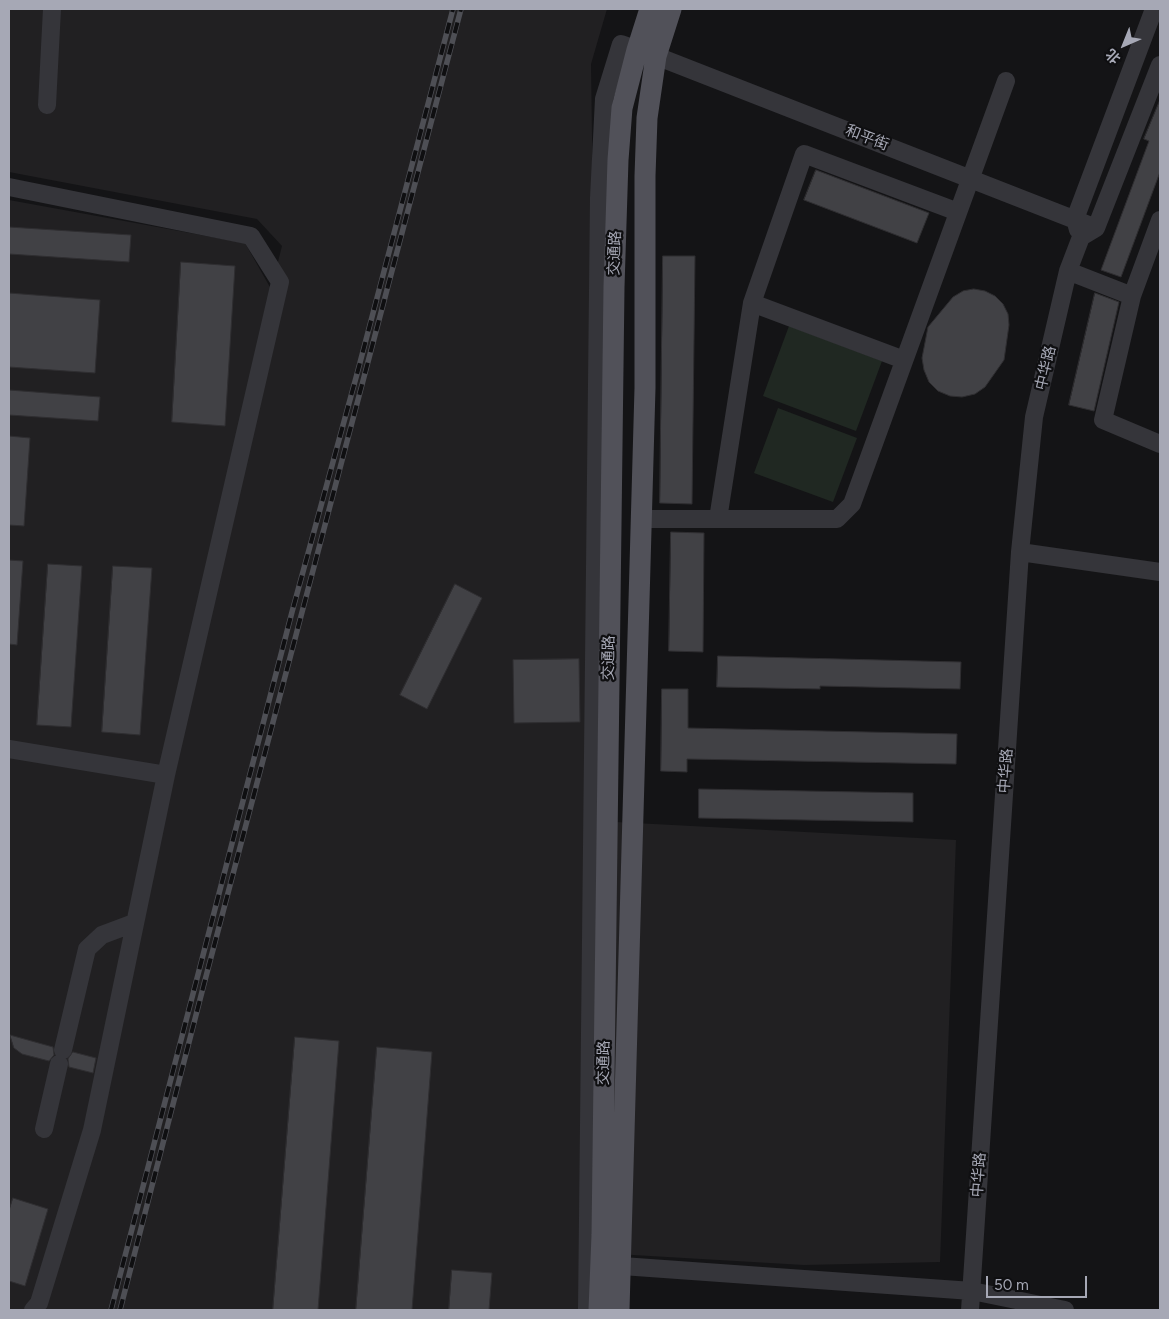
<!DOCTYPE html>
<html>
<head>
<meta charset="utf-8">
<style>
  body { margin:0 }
  #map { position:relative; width:1169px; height:1319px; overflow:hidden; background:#141416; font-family:Figtree,"Noto Sans SC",sans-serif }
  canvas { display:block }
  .frame { position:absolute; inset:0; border:10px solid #a6a8b5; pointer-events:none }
  .north { position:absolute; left:1099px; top:20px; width:50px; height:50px; -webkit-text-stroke:4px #0f0f11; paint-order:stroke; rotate:224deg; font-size:14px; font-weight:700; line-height:20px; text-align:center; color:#a6a8b5 }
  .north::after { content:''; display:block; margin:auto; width:18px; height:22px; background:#a6a8b5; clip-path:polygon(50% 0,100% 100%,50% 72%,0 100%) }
  .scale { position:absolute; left:986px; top:1276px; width:101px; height:22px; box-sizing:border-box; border:2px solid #a6a8b5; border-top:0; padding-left:6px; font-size:15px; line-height:18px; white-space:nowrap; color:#a6a8b5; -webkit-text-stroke:4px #0f0f11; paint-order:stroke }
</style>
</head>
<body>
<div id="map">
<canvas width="1169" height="1319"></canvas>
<div class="frame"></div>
<div class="north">北</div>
<div class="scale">50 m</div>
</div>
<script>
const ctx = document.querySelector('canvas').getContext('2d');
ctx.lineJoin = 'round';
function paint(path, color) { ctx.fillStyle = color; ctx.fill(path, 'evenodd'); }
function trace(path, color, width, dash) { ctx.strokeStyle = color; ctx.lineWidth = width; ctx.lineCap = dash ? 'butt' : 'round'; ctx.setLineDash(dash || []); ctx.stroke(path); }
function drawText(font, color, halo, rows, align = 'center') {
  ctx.font = font + ' Figtree,"Noto Sans SC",sans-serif'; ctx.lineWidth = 4.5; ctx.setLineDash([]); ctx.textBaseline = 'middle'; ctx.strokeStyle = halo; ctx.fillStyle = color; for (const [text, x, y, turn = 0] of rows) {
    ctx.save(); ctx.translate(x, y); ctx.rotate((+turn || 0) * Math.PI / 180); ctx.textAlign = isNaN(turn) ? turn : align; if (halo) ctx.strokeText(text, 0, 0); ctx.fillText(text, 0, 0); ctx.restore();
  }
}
paint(new Path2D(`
  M9,9H607L591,64L597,500V821L956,840L940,1262L804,1265L599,1253L600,1310H9V200L245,243L271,289L282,246L257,219L9,172Z`), '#212022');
paint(new Path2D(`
  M789,326L882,361L856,431L763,396Z
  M778,408L857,438L833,502L754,473Z`), '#202822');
const building = new Path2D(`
  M1160,100V172L1121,277L1101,270L1149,141L1144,139Z
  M816,170L929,213L917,243L804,200Z
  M9,227L131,235L129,262L9,254Z
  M663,256H695L692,504L660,503Z
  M181,262L235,266L225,426L172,422Z
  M974,289L985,291L995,296L1003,304L1008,314L1009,325L1004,360L985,387L975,394L962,397L950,396L938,391L929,382L924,370L922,358L928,327L953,297L963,291Z
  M9,293L100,300L95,373L9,367Z
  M1095,293L1119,302L1094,411L1069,405Z
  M9,390L100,397L98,421L9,415Z
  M9,436L30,438L24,526L9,525Z
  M671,532L704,533L703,652L669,651Z
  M9,560L23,561L17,645L9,644Z
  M48,564L82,566L71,727L37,725Z
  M113,566L152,568L140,735L102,732Z
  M455,584L482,598L427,709L400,695Z
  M718,656L961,662L960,689L820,686V689L717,687Z
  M579,659L580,722L514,723L513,660Z
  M662,689H688V728L957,734L956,764L687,759V772L661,771Z
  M699,789L913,793V822L699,818Z
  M10,1035L53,1047L54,1055L49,1061L22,1054L14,1048Z
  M295,1037L339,1041L318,1310H273Z
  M377,1047L432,1052L412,1310H356Z
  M73,1052L96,1058L93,1073L69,1067L68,1059Z
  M13,1198L48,1209L25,1286L9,1281V1211Z
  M452,1270L492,1273L489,1310H449Z`);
paint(building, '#414145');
trace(building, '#2f2e31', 1);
trace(new Path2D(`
  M47,105L52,9
  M9,187L251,236L280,282L166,775L92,1130L39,1303L33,1310
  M1160,220L1132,296L1103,420L1160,444
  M1078,230L1075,219L1154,9
  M1068,271L1132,296
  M752,303L904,360
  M641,519H837L852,504L1006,81
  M718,519L752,303L804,154L958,212
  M1020,552L1160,572
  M9,749L166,775
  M63,1050L87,949L102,935L134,923
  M44,1129L59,1064
  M608,1265L972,1291L1065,1310
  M587,1310L599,198L604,99L621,44L656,56L1096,228
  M970,1310L1020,552L1034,417L1068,271L1081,237L1096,228L1160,65`), '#35353a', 18);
trace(new Path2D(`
  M599,1310L602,1235L614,287L618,160L622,108L637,50L650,9
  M619,1310L645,388V176L647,118L656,56L671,9`), '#515159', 21);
const rail = new Path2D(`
  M111,1310L292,612L357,374L453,9
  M120,1310L204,984L461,9`);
trace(rail, '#4e4f55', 5.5);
trace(rail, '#0f0f11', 4, [11]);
drawText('15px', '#a6a8b5', '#0f0f11', [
  ["和平街",867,138,21],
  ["交通路",615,253,-88],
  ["中华路",1046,368,-77],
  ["交通路",609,658,-89],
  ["中华路",1006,771,-86],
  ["交通路",604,1063,-89],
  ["中华路",979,1175,-86]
]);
</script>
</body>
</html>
